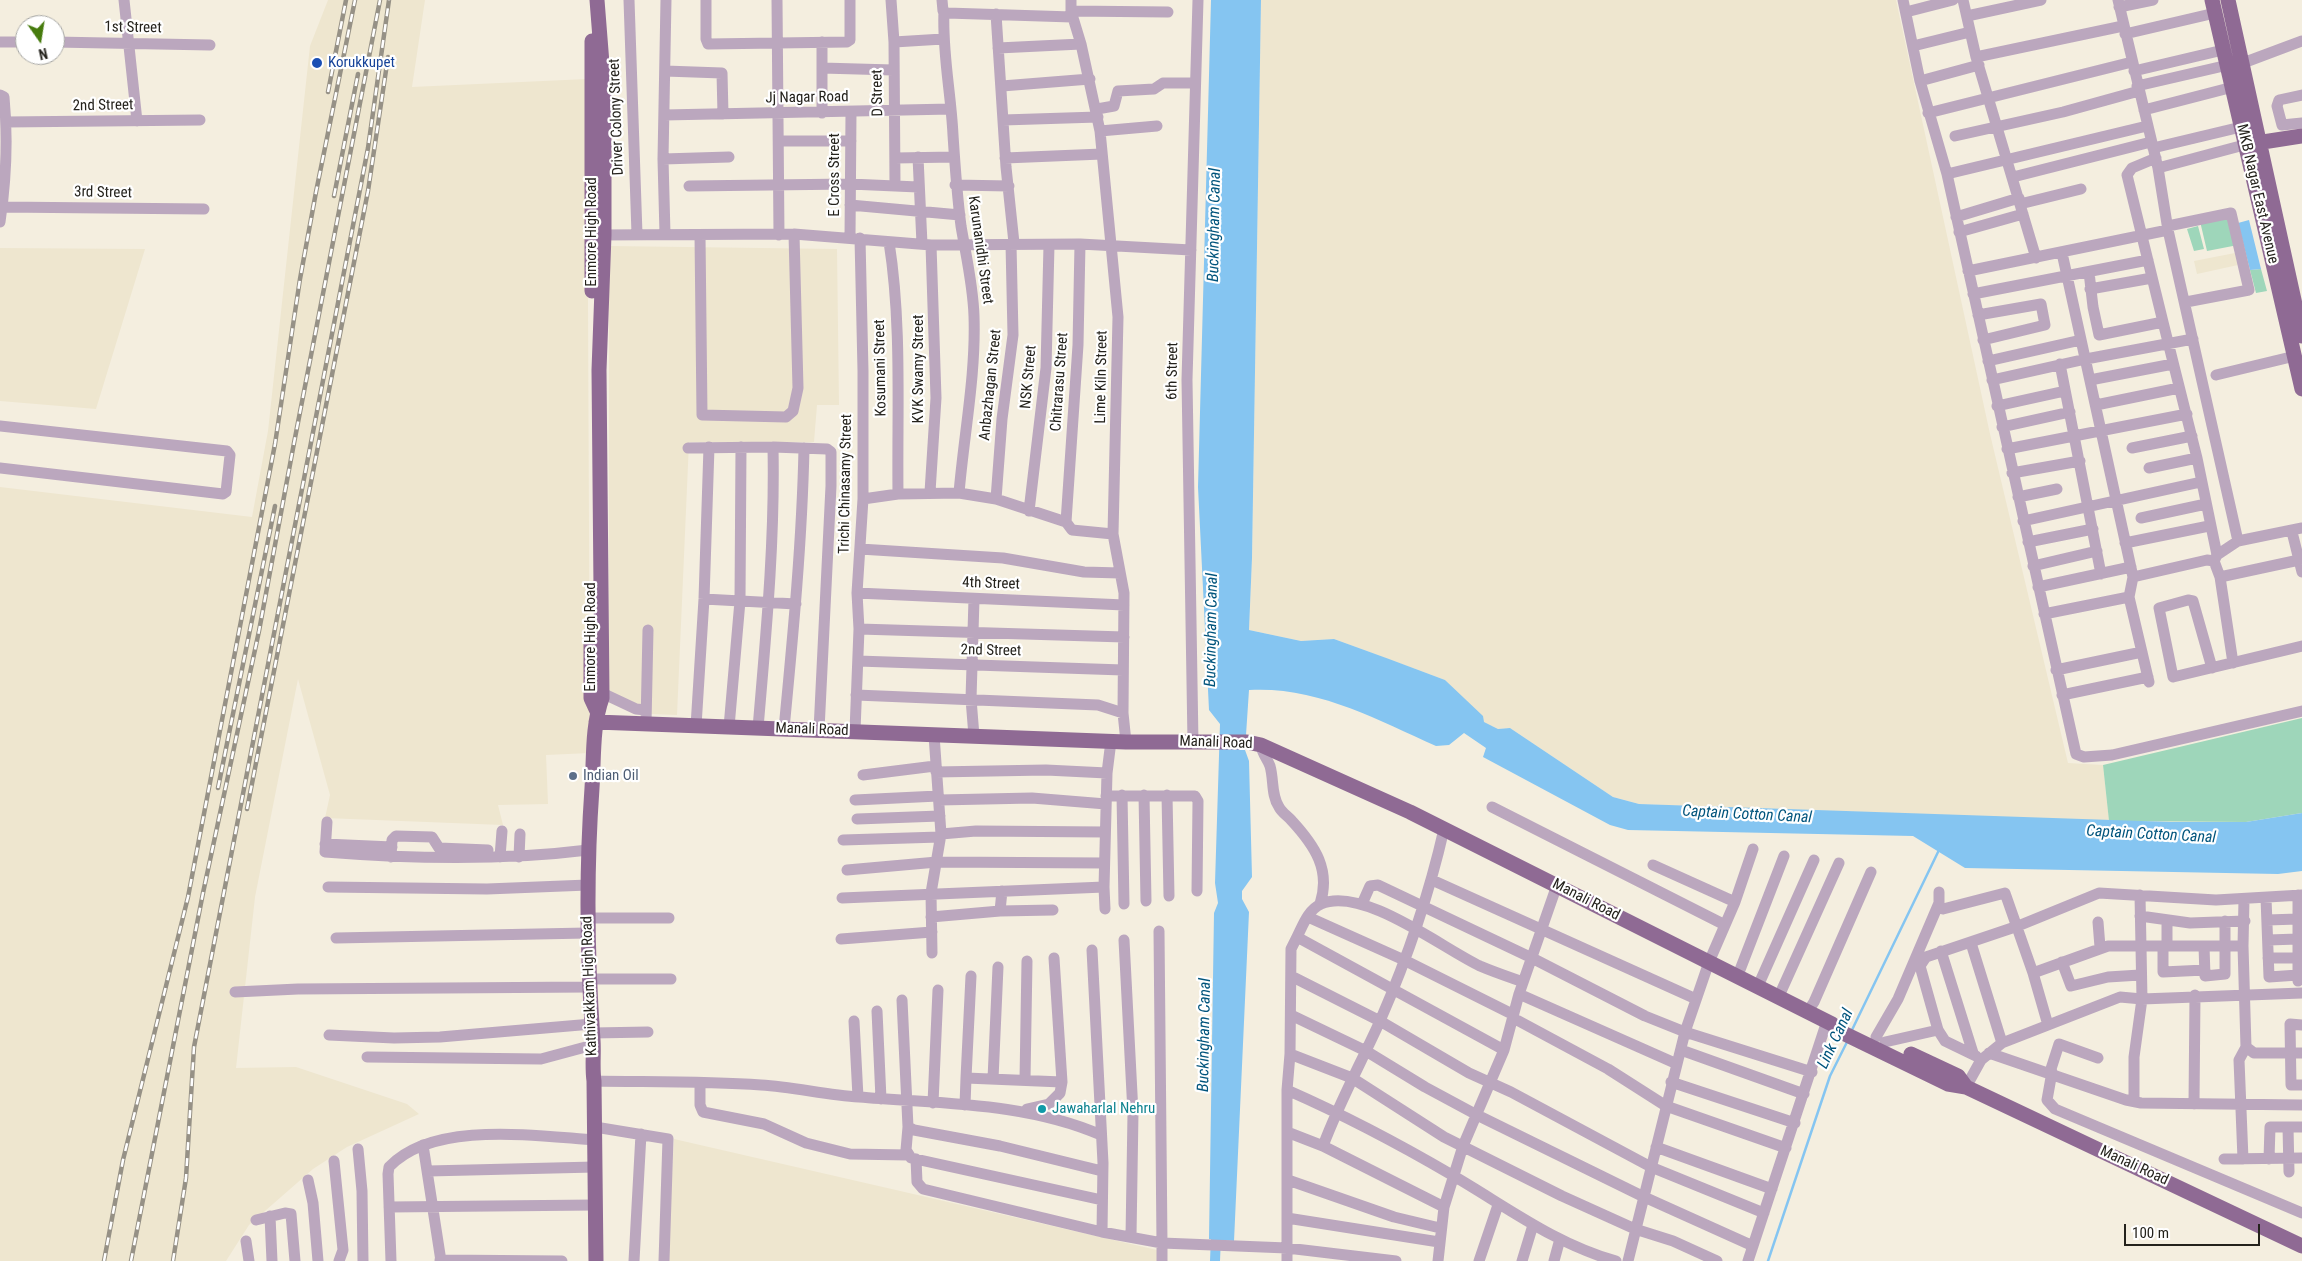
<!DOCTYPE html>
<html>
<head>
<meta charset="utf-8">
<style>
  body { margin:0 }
  #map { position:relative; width:2302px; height:1261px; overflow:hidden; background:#f4eedf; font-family:"Roboto Condensed",sans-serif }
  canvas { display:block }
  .north { position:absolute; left:15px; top:15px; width:50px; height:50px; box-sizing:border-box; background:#fff; border:1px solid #a7a7a4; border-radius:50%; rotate:167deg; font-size:14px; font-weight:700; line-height:20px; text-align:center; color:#24221c }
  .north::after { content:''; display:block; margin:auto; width:18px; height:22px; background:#467b0d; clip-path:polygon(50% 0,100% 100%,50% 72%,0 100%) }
  .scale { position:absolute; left:2124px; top:1224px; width:136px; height:22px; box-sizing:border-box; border:2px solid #24221c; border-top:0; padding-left:6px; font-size:15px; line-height:18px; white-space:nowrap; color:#24221c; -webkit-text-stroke:4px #fff; paint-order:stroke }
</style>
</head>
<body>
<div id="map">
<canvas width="2302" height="1261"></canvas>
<div class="north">N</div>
<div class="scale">100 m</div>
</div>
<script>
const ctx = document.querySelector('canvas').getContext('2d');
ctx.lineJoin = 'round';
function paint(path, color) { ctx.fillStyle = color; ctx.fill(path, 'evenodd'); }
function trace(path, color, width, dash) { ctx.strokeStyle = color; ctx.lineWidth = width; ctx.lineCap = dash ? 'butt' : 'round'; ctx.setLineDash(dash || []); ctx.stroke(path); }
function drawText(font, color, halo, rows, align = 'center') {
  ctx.font = font + ' "Roboto Condensed",sans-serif'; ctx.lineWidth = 4.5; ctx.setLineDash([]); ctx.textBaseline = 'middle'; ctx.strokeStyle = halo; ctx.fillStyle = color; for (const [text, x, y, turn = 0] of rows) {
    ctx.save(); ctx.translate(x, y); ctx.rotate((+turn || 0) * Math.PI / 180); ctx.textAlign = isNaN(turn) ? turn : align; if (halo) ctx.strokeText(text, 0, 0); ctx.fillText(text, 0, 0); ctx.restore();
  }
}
paint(new Path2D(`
  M328,0H425L412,87L587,79L590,753L546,755L548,804L498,805L503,825L325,818L330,795L298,679L255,897L236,1068L296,1067L407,1104L419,1114L347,1147L313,1169L249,1225L226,1261H0V487L252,517L268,431L310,46Z
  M1261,0H1896L1990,434L2068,763L2103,765L2109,821L1639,804L1613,797L1510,728L1498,729L1483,722L1445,680L1334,639L1301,641L1249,630L1252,558Z
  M609,246L837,249L839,405H817L814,442H689L677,715L651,714L609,693Z
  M0,248L145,249L96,409L0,401Z
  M2235,253L2238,265L2197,274L2194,261Z
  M674,1139L1157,1250V1261H667Z`), '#eee6cf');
paint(new Path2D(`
  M2231,210L2238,245L2207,251L2199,217Z
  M2198,226L2204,249L2194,251L2187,229Z
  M2261,269L2267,291L2256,293L2250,270Z
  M2302,718V813L2246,822L2109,821L2103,765Z`), '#9ed6ba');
paint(new Path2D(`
  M1211,0H1261L1252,558L1249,630L1301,641L1334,639L1389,659L1445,680L1483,716L1484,722L1498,729L1510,728L1613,797L1639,804L2171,822H2246L2302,813V871L2278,874L1965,868L1913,836L1628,830L1610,825L1483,757L1486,748L1464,733L1449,745L1436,746C1376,719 1316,686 1249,690L1245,750L1249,761L1252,877L1242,891V899L1249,912L1234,1241L1209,1239L1214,913L1218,903L1215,883L1220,724L1209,710L1198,487Z
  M2249,220L2261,269L2250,270L2238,223Z`), '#85c5f1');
trace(new Path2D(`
  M1851,1032L1939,850
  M1768,1261L1830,1076L1847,1042`), '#85c5f1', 2.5);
trace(new Path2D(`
  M1215,1261L1216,1237`), '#85c5f1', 10);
trace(new Path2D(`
  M124,0L137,121
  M629,0L637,234
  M706,0V39L708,44L847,42L850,40V0
  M777,0L779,235
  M891,0L894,42L895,185
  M942,0L943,11L947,13L1072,17
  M1071,0V11L1081,44L1100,131L1118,317L1113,534L1124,593L1123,713L1126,742
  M1903,0L1920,81L1947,174L2076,754L2084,757L2112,755L2302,711
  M1963,0L1976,57L2036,258
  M2118,0L2158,168L2244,145
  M2119,7L2153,0
  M944,11C942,52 951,93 953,135C955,166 957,195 961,226C966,256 973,285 974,316C976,375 964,434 959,493
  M1071,11L1168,12
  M1906,12L1953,0
  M996,14L1006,167L1014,243
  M1967,16L2041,0
  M2125,34L2215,13
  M0,42H25
  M55,42L210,45
  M822,42V113
  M894,42L943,39
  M1913,46L1970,32
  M998,48L1081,44
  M1976,57L2123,26
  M2243,63L2302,41
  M822,68L893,70
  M665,71L722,73L723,114
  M2134,71L2223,50
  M1920,81L1979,65
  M1002,86L1090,79
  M2137,86L2228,65
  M0,95L4,97C8,138 6,181 0,222
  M2302,95L2279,100L2277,106L2282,125L2302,123
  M1097,109L1114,106L1118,91L1154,89L1163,83H1195
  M2144,110L2233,87
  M1928,113L2132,62
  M664,115L951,109
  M1003,120L1098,117
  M6,122L200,120
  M1100,131L1157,126
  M1955,136L2063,112L2139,91
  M779,141H851
  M2153,148L2241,127
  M918,157L922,244
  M895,158L954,157
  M1005,158L1102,154
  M663,159L729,157
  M2158,168L2168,230L2238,541
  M1947,174L2147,126
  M2013,177L2151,142
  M955,185L1009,186
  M689,186L850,184L918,187
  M2020,204L2081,189
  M850,205L960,215
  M2,207L204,209
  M1956,217L2019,198
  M2168,226L2231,213L2249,290L2186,302
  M1959,232L2023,214
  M665,234L663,159L666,0
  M597,235L794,234L931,245L1080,244L1191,250
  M700,235L702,415L786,417L793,411L798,388L794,234
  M850,237L851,113
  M889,242C902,324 897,411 898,494
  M2062,253L2133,577L2129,597L2149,682
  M1968,271L2168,230
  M2089,272L2093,307L2099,335L2163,322L2127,175L2132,168L2156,158
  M2090,289L2152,278
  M1973,294L2148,260
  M1978,315L2041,304L2045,325L1983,340
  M2163,322L2197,458L2217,555L2214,561
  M1988,361L2081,340
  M2060,364L2101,574
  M2216,375L2295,356
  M1992,380L2086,359L2193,339
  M2090,380L2173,364
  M2096,405L2179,388
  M1997,406L2065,391
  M0,426L227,451L230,455L226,492L223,494L0,468
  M2002,427L2070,412
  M688,448L773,447L827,449L831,452V486L819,730
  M2132,448L2192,436
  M2007,449L2187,414
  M2149,468L2197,458
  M2012,473L2080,461
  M930,492L936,398L931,245
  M2018,497L2057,489
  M863,499L898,494L959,493L996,499L1066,522L1072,530L1113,534
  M996,499L1002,419L1013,335L1011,244
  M1029,511L1046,368L1049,245
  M2141,518L2206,504
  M2023,521L2201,482
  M1066,522L1078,345L1080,244
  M2292,532L2302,572
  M2028,542L2093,529
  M2125,543L2209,526
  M860,549L1003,558L1084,572L1120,573
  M2217,555L2238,541L2302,528
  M2214,561L2220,577L2233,663
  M2033,566L2097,551
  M2133,577L2207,560L2214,561
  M2220,577L2299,560
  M2038,587L2131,567
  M857,593L1124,605
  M704,599L796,604
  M2044,614L2129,597
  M859,629L1124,637
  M858,661L1123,670
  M2212,668L2193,601L2188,600L2159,608L2173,677L2302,646
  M2056,670L2142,652
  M602,693L636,709L646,710
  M856,695L1098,705L1123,713
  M2062,695L2148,677
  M646,724L648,630
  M696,726L704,599L709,447
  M729,727L740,601L741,447
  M758,728C766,634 775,541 773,447
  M784,729C793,635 802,542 804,448
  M855,731L859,629L857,593L863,499V371L860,238
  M974,736L971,699L974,599
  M1193,742L1187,380L1198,0
  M1261,745C1262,754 1267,758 1270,766C1274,780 1271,795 1279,807C1282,813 1288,816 1292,821C1315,846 1331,870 1320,904
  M936,772L1046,770L1107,773
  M863,775L935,766
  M1122,795L1124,904
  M1144,795L1146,901
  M1167,795L1169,896
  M1106,796H1195L1198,801L1197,891
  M855,800L938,796
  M939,800L1032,798L1106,804
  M1492,807L1725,925
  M857,819L940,816
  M327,822L325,852C413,859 500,861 588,850
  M941,834L976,831L1105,832
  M843,840L940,837
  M325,844L392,847
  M391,857L392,840L396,836L432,837L439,848L488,850
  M500,857L502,831
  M519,857L520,834
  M1653,865L1735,902
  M847,870L937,862L1104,863
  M1432,880L1696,999
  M328,887L487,889L588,885
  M1104,887L1105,909
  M2298,895V981
  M842,898L1104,887L1107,773L1111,741
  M2266,898L2269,977L2298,975
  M2244,899L2243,946L2246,1047L2254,1053H2302
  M1362,904L1370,886L1378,885L1532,958L1645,1016L1685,1032L1812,1072
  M1943,909L2005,893L2033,973L2048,1025
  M1000,911L1053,910
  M2140,916L2190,923L2245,921
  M931,917L1000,911L1002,891
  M1308,917L1404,960L1512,1014L1515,1019L1608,1069L1666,1106L1786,1148
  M587,918H669
  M2267,920L2298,919
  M2098,922L2100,947
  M1159,931L1162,1243L1287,1248L1396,1261
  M1297,937C1303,925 1308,910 1321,904C1363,886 1442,948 1480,966C1494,972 1509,977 1523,982
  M336,938L587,933
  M841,939L932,932
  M1124,940L1133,1113L1131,1237
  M2268,940L2298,939
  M1971,943L2002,1043
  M2163,946V972L2205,970
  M2167,946V921
  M2204,946L2205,976L2225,974V921
  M1092,950L1103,1163L1102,1232
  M1941,951L1973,1053
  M932,953L931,893L941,834L934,735
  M2268,958H2298
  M2062,962L2071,986L2108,977L2140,975
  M2033,973L2108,946H2243
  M1738,975L1784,856
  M1291,976L1380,1021L1469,1073L1511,1092L1651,1167L1764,1213
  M589,979H671
  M1758,986L1814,860
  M235,992L298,989L589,987
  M1519,994L1677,1064
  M1779,996L1839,863
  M902,1000L908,1127L914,1130L1000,1146L1102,1171
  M877,1011L881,1099
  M1808,1011L1814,1002L1871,872
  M1291,1015L1366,1051L1425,1087L1477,1115L1642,1196L1753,1246
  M854,1021L858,1097
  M2302,1025L2290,1024L2291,1085H2302
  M1938,1030L1945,1041L1976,1056
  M593,1033L648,1032
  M329,1035L394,1038L440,1037L592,1024
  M1876,1037L1898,999L1939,903V892
  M1885,1042L1938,1030L1920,966L1926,957L2018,926L2099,893L2216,900L2302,895
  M1681,1050L1804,1094
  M1989,1053L2126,1100L2141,1103L2302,1105
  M1290,1054L1352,1078L1444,1137L1562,1196L1635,1229L1673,1241L1717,1261
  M367,1057L541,1059L593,1045
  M2050,1072L2059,1044L2098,1058
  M2052,1072L2047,1100L2055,1109L2302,1213
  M966,1078L971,976
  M993,1079L998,967
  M1025,1080L1027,961
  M594,1081C650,1082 706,1081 761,1085C794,1087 826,1095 859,1097C940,1104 1025,1102 1101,1135
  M1671,1082L1795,1123
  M700,1083V1105L703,1112L764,1124L806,1143L850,1154L908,1155
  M1966,1087L1981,1060L2002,1043L2120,997L2142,999L2302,993
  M1287,1090C1344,1115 1399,1144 1452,1175C1507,1207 1555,1244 1616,1261
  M2134,1101V1057L2142,999L2140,895
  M933,1103L938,990
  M2194,1104L2195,995
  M965,1105L966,1078L1062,1082
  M1027,1109L1049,1104L1060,1093L1062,1082L1054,958
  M595,1127L668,1139L664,1261
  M908,1127L906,1150L911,1158L1102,1200
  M2288,1127L2289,1172
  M1287,1132L1323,1146L1444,1207
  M423,1145L441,1261
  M1323,1146C1339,1103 1361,1063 1380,1021C1407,959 1429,895 1444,829
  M1656,1147L1772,1189
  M358,1149L362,1191L363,1261
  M916,1159L917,1182L923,1189L1102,1232L1162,1243V1261
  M2224,1159L2302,1158
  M2243,1159L2239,1060L2246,1047
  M2269,1159L2270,1127H2302
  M334,1161L343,1250L339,1261
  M428,1171L595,1167
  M308,1180L313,1203L318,1261
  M1288,1180L1394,1217L1440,1228
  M389,1207L595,1205
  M270,1216L272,1261
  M1287,1218L1439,1242
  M256,1220L285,1213L291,1214L295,1261
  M246,1241L249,1261
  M440,1260L562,1261
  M391,1261L388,1174L389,1167C433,1120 536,1136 595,1140
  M634,1261L641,1134
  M1287,1261V1090L1290,1054L1291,949L1297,937L1504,1050
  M1438,1261L1444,1207L1463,1146L1504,1050L1519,994L1557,885
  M1479,1261L1498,1205
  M1522,1261L1533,1225
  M1554,1261L1560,1239
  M1628,1261L1685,1032L1709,962L1735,902L1753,849
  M1748,1261L1827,1021`), '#bba7be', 11);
trace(new Path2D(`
  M2212,0L2302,389
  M2228,0L2302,336
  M592,41V291
  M2250,144L2302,136
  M591,639V698L597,711
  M596,722L1126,742H1247L1261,745L1410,812L1832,1024L1843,1033L1948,1084L1966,1087L2302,1246
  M1911,1054L1958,1076L1966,1087
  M596,1261L594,1081C592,1067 594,1054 593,1040C587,956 586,872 592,788C594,758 592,726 602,698L599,370L604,235V89L597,0`), '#8f6a94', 15);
const rail = new Path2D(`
  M328,92L346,0
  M334,196L358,74
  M218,788L275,506
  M247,809L368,191L388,57
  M104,1261L123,1160L188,897L275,444L300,279L316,192L355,0
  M131,1261L203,893L259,631L294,443L380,0
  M173,1261L186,1178L194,1047L368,148L389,0`);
trace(rail, '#969186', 4.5);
trace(rail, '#fff', 2.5, [8]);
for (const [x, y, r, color] of [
  [317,63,6,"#1a4fb4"],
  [573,776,5,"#5c6f8a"],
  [1042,1109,5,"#0f9aa8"]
]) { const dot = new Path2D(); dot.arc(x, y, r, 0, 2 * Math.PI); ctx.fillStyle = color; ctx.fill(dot); trace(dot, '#fff', 2); }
drawText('15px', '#24221c', '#fff', [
  ["1st Street",133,28,1],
  ["D Street",878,93,-91],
  ["Jj Nagar Road",807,98,-1],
  ["2nd Street",103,106,-1],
  ["Driver Colony Street",617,117,-92],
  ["E Cross Street",835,175,-90],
  ["3rd Street",103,193,1],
  ["MKB Nagar East Avenue",2257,194,77],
  ["Enmore High Road",592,232,-90],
  ["Karunanidhi Street",980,250,82],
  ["Kosumani Street",881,368,-91],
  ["KVK Swamy Street",919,369,-90],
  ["6th Street",1173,371,-89],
  ["NSK Street",1029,377,-85],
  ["Lime Kiln Street",1102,377,-89],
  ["Chitrarasu Street",1060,382,-86],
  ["Anbazhagan Street",991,385,-84],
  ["Trichi Chinasamy Street",846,484,-89],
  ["4th Street",991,584,2],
  ["Enmore High Road",591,637,-90],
  ["2nd Street",991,651,1],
  ["Manali Road",812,730,2],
  ["Manali Road",1216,743,2],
  ["Manali Road",1586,900,27],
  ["Kathivakkam High Road",590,986,-92],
  ["Manali Road",2134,1166,25]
]);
drawText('15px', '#164399', '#fff', [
  ["Korukkupet",328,63]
], 'left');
drawText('15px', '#4e5e75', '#fff', [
  ["Indian Oil",583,776]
], 'left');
drawText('15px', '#0d838f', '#fff', [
  ["Jawaharlal Nehru",1052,1109]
], 'left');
drawText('italic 16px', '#00547c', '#fff', [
  ["Buckingham Canal",1215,225,-89],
  ["Buckingham Canal",1212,630,-89],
  ["Captain Cotton Canal",1747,815,3],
  ["Captain Cotton Canal",2151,835,3],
  ["Buckingham Canal",1205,1035,-89],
  ["Link Canal",1836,1039,-65]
]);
</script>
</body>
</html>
